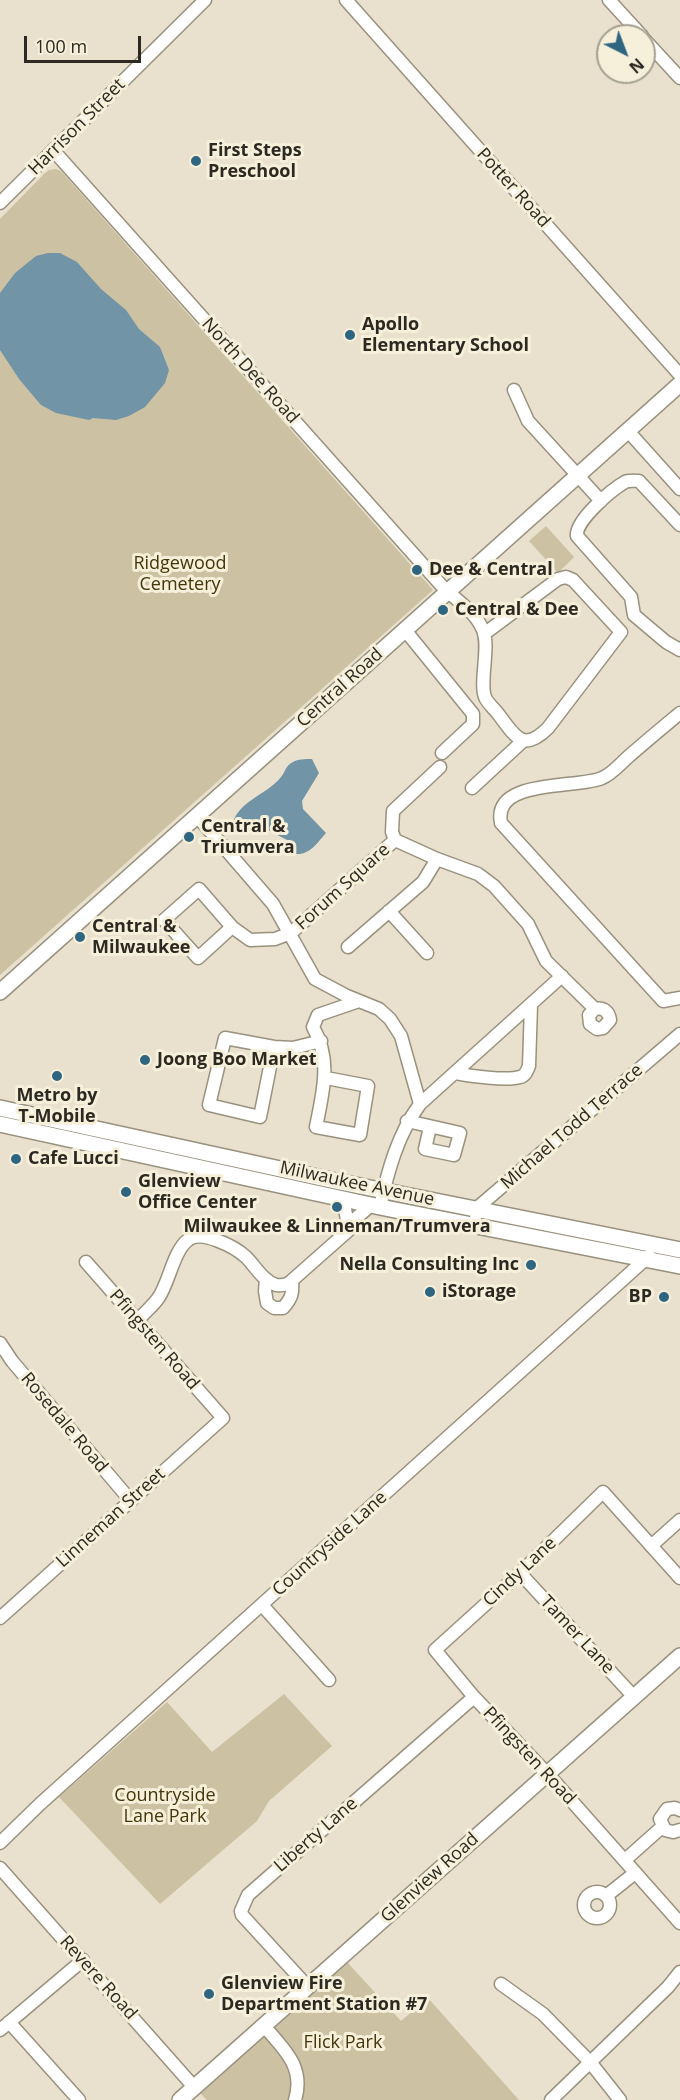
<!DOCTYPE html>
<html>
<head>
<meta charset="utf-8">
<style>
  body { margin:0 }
  #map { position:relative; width:680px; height:2100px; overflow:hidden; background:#e9e1cd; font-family:"Open Sans",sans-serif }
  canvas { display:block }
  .north { position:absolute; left:596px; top:24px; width:60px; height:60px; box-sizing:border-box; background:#f6efda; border:2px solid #a5a090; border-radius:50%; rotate:138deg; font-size:16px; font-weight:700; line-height:24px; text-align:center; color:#2b2921 }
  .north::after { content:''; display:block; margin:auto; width:21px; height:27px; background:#2e6580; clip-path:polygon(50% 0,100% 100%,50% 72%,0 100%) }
  .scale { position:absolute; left:24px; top:36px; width:117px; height:27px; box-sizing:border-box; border:3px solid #2b2921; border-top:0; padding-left:8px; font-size:18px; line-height:21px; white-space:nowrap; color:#2b2921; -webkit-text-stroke:4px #f6efda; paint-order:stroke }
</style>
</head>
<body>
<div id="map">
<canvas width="680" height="2100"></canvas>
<div class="north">N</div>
<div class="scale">100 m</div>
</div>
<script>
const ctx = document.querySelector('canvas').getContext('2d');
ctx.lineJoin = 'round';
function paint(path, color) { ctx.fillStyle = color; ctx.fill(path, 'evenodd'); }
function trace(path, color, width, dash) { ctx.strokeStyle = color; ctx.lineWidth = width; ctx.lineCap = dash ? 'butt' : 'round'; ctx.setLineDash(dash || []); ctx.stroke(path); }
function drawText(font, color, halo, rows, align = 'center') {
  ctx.font = font + ' "Open Sans",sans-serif'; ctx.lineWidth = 6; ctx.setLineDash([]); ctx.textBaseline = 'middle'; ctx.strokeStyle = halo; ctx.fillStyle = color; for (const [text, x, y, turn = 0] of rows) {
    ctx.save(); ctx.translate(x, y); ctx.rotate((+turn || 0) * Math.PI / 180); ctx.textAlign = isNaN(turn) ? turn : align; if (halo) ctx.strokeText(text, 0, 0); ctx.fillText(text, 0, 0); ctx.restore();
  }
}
paint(new Path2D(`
  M56,169L61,171L433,590L0,975V219L44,174L49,170Z
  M546,526L574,557L558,573L529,541Z
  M284,1694L332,1746L269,1801L257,1821L160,1904L59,1797L167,1702L212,1752Z
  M347,1962L401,2021L428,1998L519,2100H207L200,2093Z`), '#ccc1a2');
paint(new Path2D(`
  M48,253H60L77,262L101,289L126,310L139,329L160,347L169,370L165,383L145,407L129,416L116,420L93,418L89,420L56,413L41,405L19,379L0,350V293L15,273L36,256Z
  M312,759L319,773L302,801L303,809L326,833C317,843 310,855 296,854L287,840L251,821L235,828L232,827C236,801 266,796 281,777C286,771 285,766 293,762C298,759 305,759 312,759Z`), '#7294a7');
const minor = new Path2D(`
  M346,0L680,375
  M609,0L642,36
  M644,39L680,78
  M53,150L441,585C454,599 474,610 482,628C491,643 479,682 485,697C487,703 495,709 499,715C515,736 523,753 548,728L621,632L573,580L566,577L558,579L484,634
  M0,203L205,0
  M514,390L528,421L601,501
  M628,431L680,489
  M680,525L639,481C634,481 629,480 625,482C611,490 575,521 577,536L631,597L634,615L666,642L680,650
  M405,630L473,714V724L442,753
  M680,713C662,728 645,742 628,757C620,764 612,774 602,778C578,789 492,778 501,823L663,1001L680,998
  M440,767L393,811L392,832L395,840L437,859L478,874L494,886L528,924L546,961L595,1009C604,1007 609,1012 610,1020L603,1028L597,1029L590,1024L589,1015L595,1009
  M472,788L524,740
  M197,816L273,904L315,979L347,996L379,1009L390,1019L401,1036L420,1104
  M389,911L427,953
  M232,927L198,958L164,920L199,889L232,927L250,940L275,939L291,933L395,840
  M348,947L423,882L437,859
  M274,1047L260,1117L209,1105L225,1038L274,1047L293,1048L321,1041
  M455,1073C469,1076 507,1081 520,1077C525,1076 527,1071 529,1066L531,1005
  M326,1078L368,1086L360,1135L316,1127C323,1091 332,1060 313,1027L318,1015L359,1001
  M407,1121L460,1133L454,1155L425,1149L430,1127
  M343,1199L349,1230
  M380,1207C388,1170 398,1134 420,1104L562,976
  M476,1215L477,1208L680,1034
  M266,1279L265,1291L267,1303L274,1308H283C292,1298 293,1293 292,1281
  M137,1321C144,1313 154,1305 159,1297C169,1282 174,1250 188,1240C201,1229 235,1247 246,1257C255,1266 263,1281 276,1285C281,1286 285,1285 289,1283L349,1230L355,1219L371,1205
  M0,1343L12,1361L131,1501
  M651,1546L680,1520
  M520,1573L634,1697
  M680,1578L603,1492L520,1573L435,1650L474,1697L554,1781L680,1923
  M262,1605L329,1680
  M0,1618L223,1418L86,1262
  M680,1810L675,1808L667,1809L660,1819L665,1830L673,1832L680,1830
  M0,1843L40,1804L649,1256
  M625,1860L662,1827
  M0,1868L194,2087
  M584 1905a13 13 0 1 1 26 0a13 13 0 1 1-26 0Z
  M606,1896L635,1873
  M501,1984L543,2014L590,2062L620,2100
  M308,1987L242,1915L241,1911L248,1895L474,1697
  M9,2022L79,2100
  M264,2026C284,2049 305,2067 295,2100
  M0,2030L83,1960
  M551,2100L668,1987L680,1972`);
const major = new Path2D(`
  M0,992L680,384
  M0,1108L340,1182L680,1250
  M0,1124L380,1207L680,1266
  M180,2100L680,1656`);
trace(minor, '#98917d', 15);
trace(major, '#98917d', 18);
trace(minor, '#fff', 12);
trace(major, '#fff', 15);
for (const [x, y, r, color] of [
  [196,161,6,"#2e6580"],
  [350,335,6,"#2e6580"],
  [417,570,6,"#2e6580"],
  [443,610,6,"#2e6580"],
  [189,837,6,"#2e6580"],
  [80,937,6,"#2e6580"],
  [145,1060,6,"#2e6580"],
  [57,1076,6,"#2e6580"],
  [16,1159,6,"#2e6580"],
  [126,1192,6,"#2e6580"],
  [337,1207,6,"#2e6580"],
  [531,1265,6,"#2e6580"],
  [430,1292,6,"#2e6580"],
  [664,1297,6,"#2e6580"],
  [209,1994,6,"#2e6580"]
]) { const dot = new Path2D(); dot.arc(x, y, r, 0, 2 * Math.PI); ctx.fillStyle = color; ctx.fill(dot); trace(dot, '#f6efda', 2); }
drawText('18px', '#2b2921', '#f6efda', [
  ["Harrison Street",77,127,-45],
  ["Potter Road",513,188,48],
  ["North Dee Road",250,371,48],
  ["Central Road",340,688,-42],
  ["Forum Square",343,887,-42],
  ["Michael Todd Terrace",572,1127,-41],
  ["Milwaukee Avenue",357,1184,12],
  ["Pfingsten Road",154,1340,49],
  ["Rosedale Road",64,1423,50],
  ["Linneman Street",111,1518,-42],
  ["Countryside Lane",330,1544,-42],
  ["Cindy Lane",520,1572,-43],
  ["Tamer Lane",577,1635,47],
  ["Pfingsten Road",529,1756,47],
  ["Liberty Lane",316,1835,-41],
  ["Glenview Road",430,1878,-42],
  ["Revere Road",98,1978,48]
]);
drawText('bold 18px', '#2b2921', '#f6efda', [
  ["First Steps",208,151],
  ["Preschool",208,172],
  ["Apollo",362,325],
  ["Elementary School",362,346],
  ["Dee & Central",429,570],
  ["Central & Dee",455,610],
  ["Central &",201,827],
  ["Triumvera",201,848],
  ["Central &",92,927],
  ["Milwaukee",92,948],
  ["Joong Boo Market",157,1060],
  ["Metro by",57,1096,"center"],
  ["T-Mobile",57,1117,"center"],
  ["Cafe Lucci",28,1159],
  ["Glenview",138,1182],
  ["Office Center",138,1203],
  ["Milwaukee & Linneman/Trumvera",337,1227,"center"],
  ["Nella Consulting Inc",519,1265,"right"],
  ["iStorage",442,1292],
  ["BP",652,1297,"right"],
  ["Glenview Fire",221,1984],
  ["Department Station #7",221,2005]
], 'left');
drawText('18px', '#44360a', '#f6efda', [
  ["Ridgewood",180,564],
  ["Cemetery",180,585],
  ["Countryside",165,1796],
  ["Lane Park",165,1817],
  ["Flick Park",343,2043]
]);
</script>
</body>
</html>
